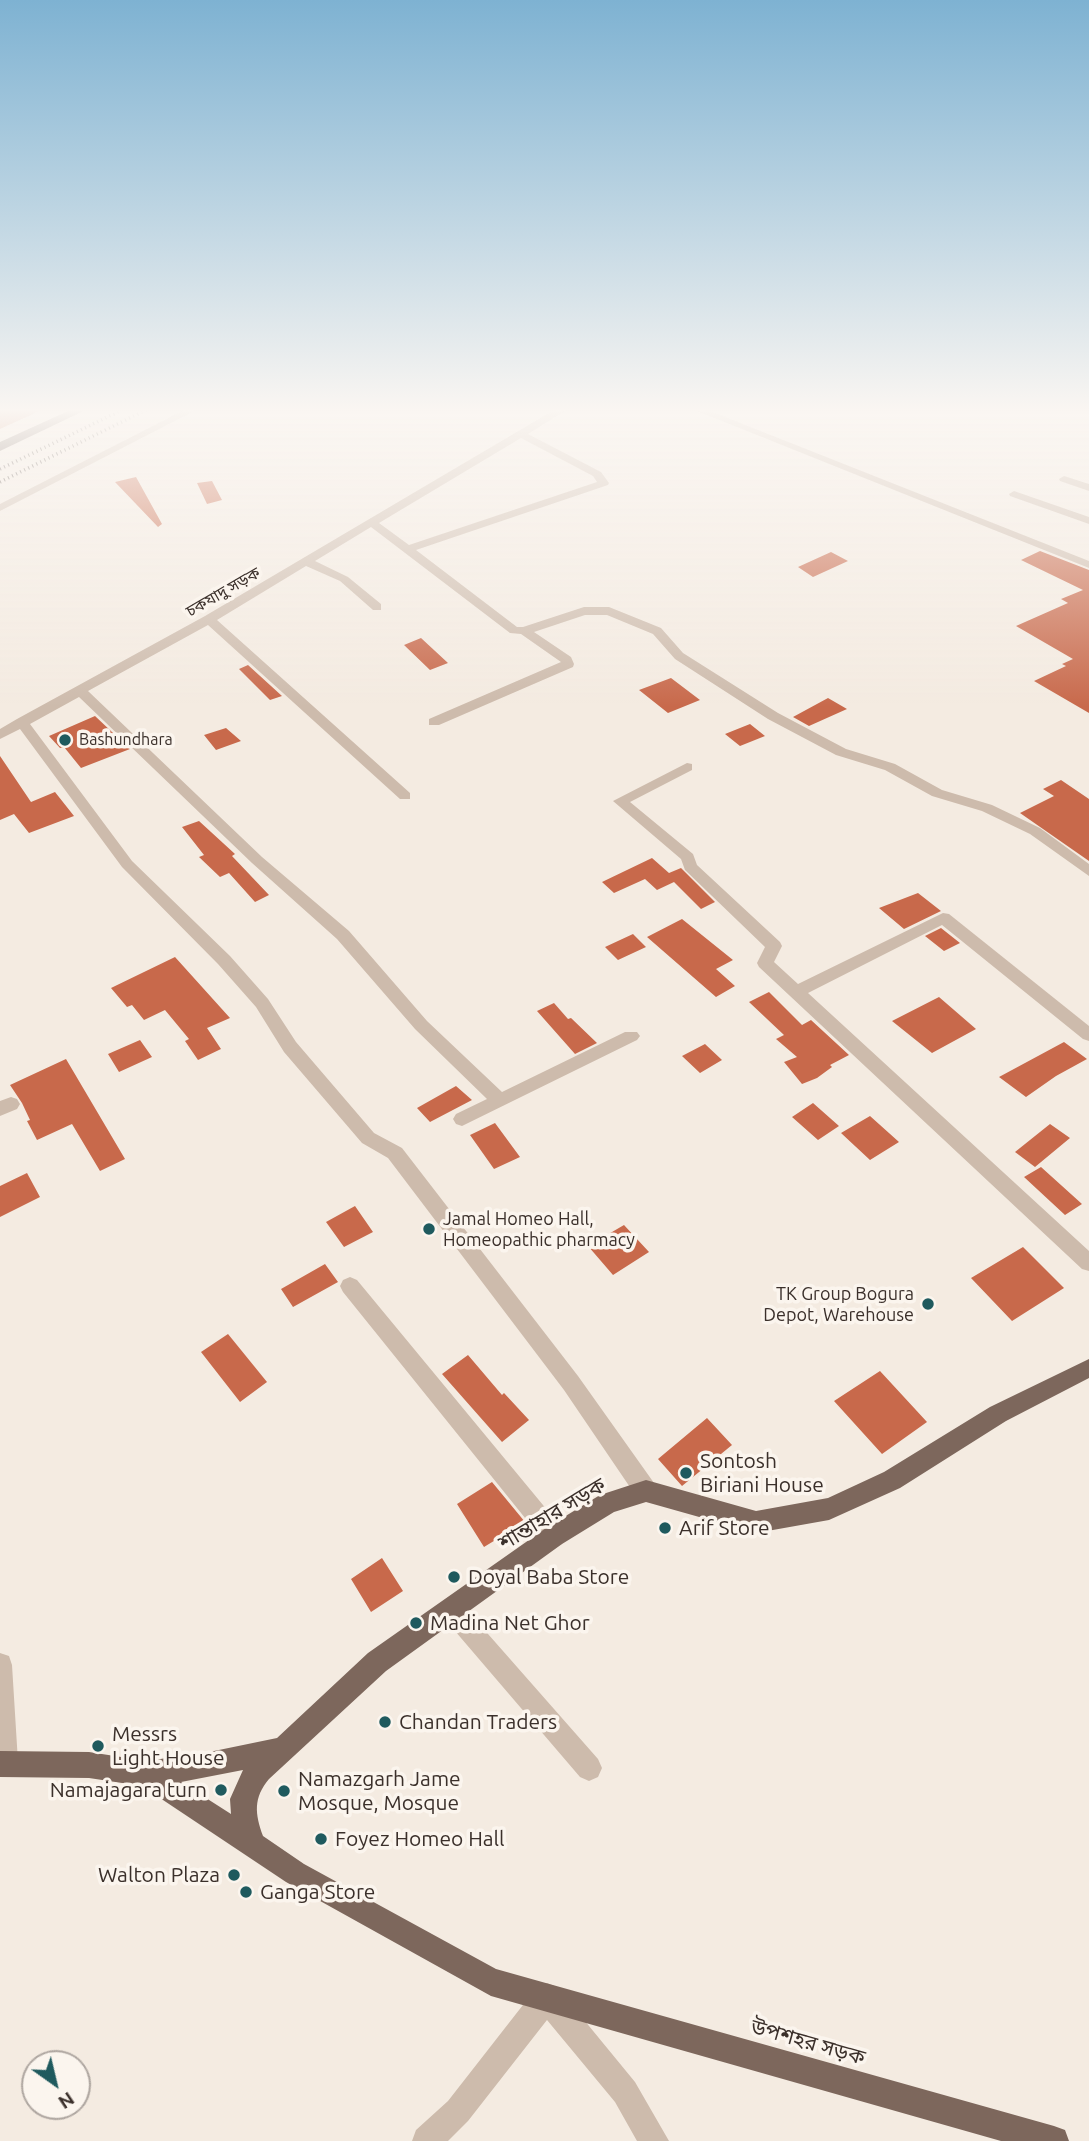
<!DOCTYPE html>
<html>
<head>
<meta charset="utf-8">
<style>
  body { margin:0 }
  #map { position:relative; width:1089px; height:2141px; overflow:hidden; background:#f4ebe1; font-family:Ubuntu,sans-serif }
  canvas { display:block }
  .north { position:absolute; left:21px; top:2050px; width:70px; height:70px; box-sizing:border-box; background:#fbf5ee; border:2px solid #aea6a0; border-radius:50%; rotate:146deg; font-size:19px; font-weight:700; line-height:28px; text-align:center; color:#3b302b }
  .north::after { content:''; display:block; margin:auto; width:24px; height:32px; background:#1f5a5e; clip-path:polygon(50% 0,100% 100%,50% 72%,0 100%) }
</style>
</head>
<body>
<div id="map">
<canvas width="1089" height="2141"></canvas>
<div class="north">N</div>
</div>
<script>
const ctx = document.querySelector('canvas').getContext('2d');
ctx.lineJoin = 'round';
function paint(path, color) { ctx.fillStyle = color; ctx.fill(path, 'evenodd'); }
function trace(path, color, width, dash) { ctx.strokeStyle = color; ctx.lineWidth = width; ctx.lineCap = dash ? 'butt' : 'round'; ctx.setLineDash(dash || []); ctx.stroke(path); }
function drawText(font, color, halo, rows, align = 'center') {
  ctx.font = font + ' Ubuntu,"Noto Sans Bengali",sans-serif'; ctx.lineWidth = 7; ctx.setLineDash([]); ctx.textBaseline = 'middle'; ctx.strokeStyle = halo; ctx.fillStyle = color; for (const [text, x, y, turn = 0] of rows) {
    ctx.save(); ctx.translate(x, y); ctx.rotate((+turn || 0) * Math.PI / 180); ctx.textAlign = isNaN(turn) ? turn : align; if (halo) ctx.strokeText(text, 0, 0); ctx.fillText(text, 0, 0); ctx.restore();
  }
}
paint(new Path2D(`
  M0,407H48L0,429Z
  M136,477L162,524L158,527L115,482Z
  M212,481L222,500L207,504L197,483Z
  M1040,551L1089,570V713L1034,681L1066,666L1062,664L1073,659L1016,626L1068,603L1061,599L1083,590L1021,560Z
  M831,552L848,561L813,577L798,567Z
  M421,638L448,663L430,670L404,645Z
  M248,665L282,696L270,700L239,669Z
  M671,678L700,700L668,713L639,690Z
  M828,698L847,709L809,726L793,717Z
  M95,716L130,749L81,768L64,747L60,748L49,736Z
  M750,724L765,736L740,746L725,734Z
  M226,728L241,741L216,750L204,735Z
  M0,756L31,802L55,792L74,816L29,833L14,814L0,820Z
  M1061,780L1089,799V861L1020,813L1054,796L1043,789Z
  M199,821L235,854L232,856L269,895L255,902L229,873L220,877L199,857L204,855L182,827Z
  M652,858L669,873L681,868L715,902L701,909L674,882L657,890L645,879L614,893L602,882Z
  M918,893L941,911L904,929L879,908Z
  M682,919L733,960L716,969L735,986L716,997L647,937Z
  M941,928L960,943L944,951L925,936Z
  M633,934L646,947L618,960L605,947Z
  M175,957L230,1018L207,1028L221,1049L198,1060L185,1041L189,1039L165,1010L144,1020L132,1005L127,1007L111,988Z
  M769,992L802,1025L811,1020L849,1055L830,1065L832,1067L817,1078L802,1084L784,1062L797,1057L776,1039L784,1035L749,1002Z
  M939,997L976,1029L932,1053L892,1021Z
  M554,1003L568,1019L571,1018L597,1043L575,1054L537,1011Z
  M140,1040L152,1057L119,1072L108,1054Z
  M1064,1042L1087,1059L1056,1076L1026,1097L999,1077Z
  M705,1044L722,1060L700,1073L682,1056Z
  M66,1059L125,1159L100,1171L72,1124L37,1140L27,1121L30,1120L22,1103L10,1085Z
  M456,1086L472,1100L430,1122L417,1108Z
  M813,1103L839,1126L818,1140L792,1117Z
  M870,1116L899,1142L870,1160L841,1133Z
  M495,1123L520,1157L494,1169L470,1135Z
  M1050,1124L1070,1138L1035,1167L1015,1152Z
  M1041,1167L1082,1204L1065,1215L1024,1177Z
  M27,1173L40,1197L0,1217V1186Z
  M355,1206L373,1232L344,1247L326,1222Z
  M624,1225L649,1252L613,1275L588,1246Z
  M1023,1247L1064,1288L1012,1321L971,1278Z
  M325,1264L338,1282L293,1307L281,1289Z
  M228,1334L267,1382L240,1402L201,1352Z
  M468,1355L502,1395L504,1393L529,1420L502,1442L442,1374Z
  M880,1371L927,1422L882,1454L834,1401Z
  M707,1418L732,1445L682,1486L658,1459Z
  M492,1482L525,1522L484,1547L457,1504Z
  M382,1558L403,1591L371,1612L351,1579Z`), '#c8694b');
paint(new Path2D(`
  M190,407H202L0,511V504Z
  M559,407H571L528,434L601,472L609,483L608,485L416,550L517,627H523L584,607H609L661,628L683,653L778,713L846,749L895,764L942,790L992,805L1040,828L1089,864V876L1030,834L982,811L932,796L885,770L836,755L768,719L675,659L653,634L607,615H585L534,632L571,657L574,664L573,667L439,725H429V719L561,662L521,634L510,633L371,527L315,561L348,577L381,604V610H373L340,581L306,566L217,620L410,793V799H400L208,625L88,691L262,857L349,931L427,1021L502,1092L625,1032H637L640,1036L637,1040L462,1126L456,1124L453,1119L456,1114L487,1099L415,1029L337,939L252,863L79,697L30,724L132,861L230,956L268,999L296,1042L374,1133L402,1148L578,1376L654,1483L657,1491L654,1499L646,1502L638,1499L564,1390L388,1158L362,1143L284,1052L256,1007L218,964L122,867L20,729L0,739V729L17,719L205,616ZM521,438L593,476L597,482L409,545L379,523Z
  M687,407H700L1089,561V568Z
  M1064,476L1089,484V491L1060,481L1059,479Z
  M1014,491L1089,517V524L1010,496L1009,494Z
  M687,763L692,764V770L630,802L693,854L697,865L780,942L782,946L774,962L798,984L943,913L949,914L1089,1026V1041L1083,1039L942,925L808,993L1089,1251V1271L1082,1269L759,967L757,963L765,947L685,870L681,859L613,801Z
  M11,1097L17,1099L20,1104L17,1109L0,1116V1101Z
  M350,1277L357,1280L562,1528L565,1536L562,1544L554,1547L546,1544L343,1292L340,1286L343,1280Z
  M451,1597L459,1601L598,1759L602,1768L598,1777L589,1781L580,1777L443,1617L439,1609L443,1601Z
  M0,1653L9,1656L12,1665L18,1762L14,1771L5,1775L0,1773Z
  M547,1983L557,1987L635,2082L669,2141H637L615,2102L547,2020L468,2121L448,2141H412L416,2130L448,2101L537,1987Z`), '#cdbbac');
paint(new Path2D(`
  M1089,1359V1378L1006,1421L900,1488L829,1520L756,1533L646,1502L614,1512L562,1544L386,1671L269,1779C253,1798 255,1814 263,1836L304,1864L496,1969L1054,2126L1065,2130L1069,2141H1001L491,1996L286,1882L142,1786L89,1778L0,1777V1751L89,1752L147,1761L214,1751L277,1738L368,1653L546,1528L600,1495L646,1480L756,1511L828,1498L884,1472L990,1407ZM243,1770L230,1799L231,1814L181,1782Z`), '#7d675c');
paint(new Path2D(`
  M77,407H92L0,451V442Z`), '#5c4a42');
trace(new Path2D(`
  M0,469L128,407
  M0,482L152,407`), '#3b302b', 3.5, [1, 3.5]);
const sky = ctx.createLinearGradient(0, 0, 0, 707);
sky.addColorStop(0, '#7eb2d2');
sky.addColorStop(0.58, '#faf6f2');
sky.addColorStop(1, '#faf6f200');
ctx.fillStyle = sky;
ctx.fillRect(0, 0, 1089, 707);
for (const [x, y, r, color] of [
  [65,740,7,"#1f5a5e"],
  [429,1229,7,"#1f5a5e"],
  [928,1304,7,"#1f5a5e"],
  [686,1473,7,"#1f5a5e"],
  [665,1528,7,"#1f5a5e"],
  [454,1577,7,"#1f5a5e"],
  [416,1623,7,"#1f5a5e"],
  [385,1722,7,"#1f5a5e"],
  [98,1746,7,"#1f5a5e"],
  [221,1790,7,"#1f5a5e"],
  [284,1791,7,"#1f5a5e"],
  [321,1839,7,"#1f5a5e"],
  [234,1875,7,"#1f5a5e"],
  [246,1892,7,"#1f5a5e"]
]) { const dot = new Path2D(); dot.arc(x, y, r, 0, 2 * Math.PI); ctx.fillStyle = color; ctx.fill(dot); trace(dot, '#fbf5ee', 2.5); }
drawText('16px', '#3b302b', '#fbf5ee', [
  ["চকযাদু সড়ক",223,592,-30]
]);
drawText('16px', '#3b302b', '#fbf5ee', [
  ["Bashundhara",79,740]
], 'left');
drawText('18px', '#3b302b', '#fbf5ee', [
  ["Jamal Homeo Hall,",443,1219],
  ["Homeopathic pharmacy",443,1240],
  ["TK Group Bogura",914,1294,"right"],
  ["Depot, Warehouse",914,1315,"right"]
], 'left');
drawText('21px', '#3b302b', '#fbf5ee', [
  ["Sontosh",700,1461],
  ["Biriani House",700,1485],
  ["Arif Store",679,1528],
  ["Doyal Baba Store",468,1577],
  ["Madina Net Ghor",430,1623],
  ["Chandan Traders",399,1722],
  ["Messrs",112,1734],
  ["Light House",112,1758],
  ["Namazgarh Jame",298,1779],
  ["Mosque, Mosque",298,1803],
  ["Namajagara turn",207,1790,"right"],
  ["Foyez Homeo Hall",335,1839],
  ["Walton Plaza",220,1875,"right"],
  ["Ganga Store",260,1892]
], 'left');
drawText('21px', '#3b302b', '#fbf5ee', [
  ["শান্তাহার সড়ক",552,1514,-31],
  ["উপশহর সড়ক",808,2042,16]
]);
</script>
</body>
</html>
